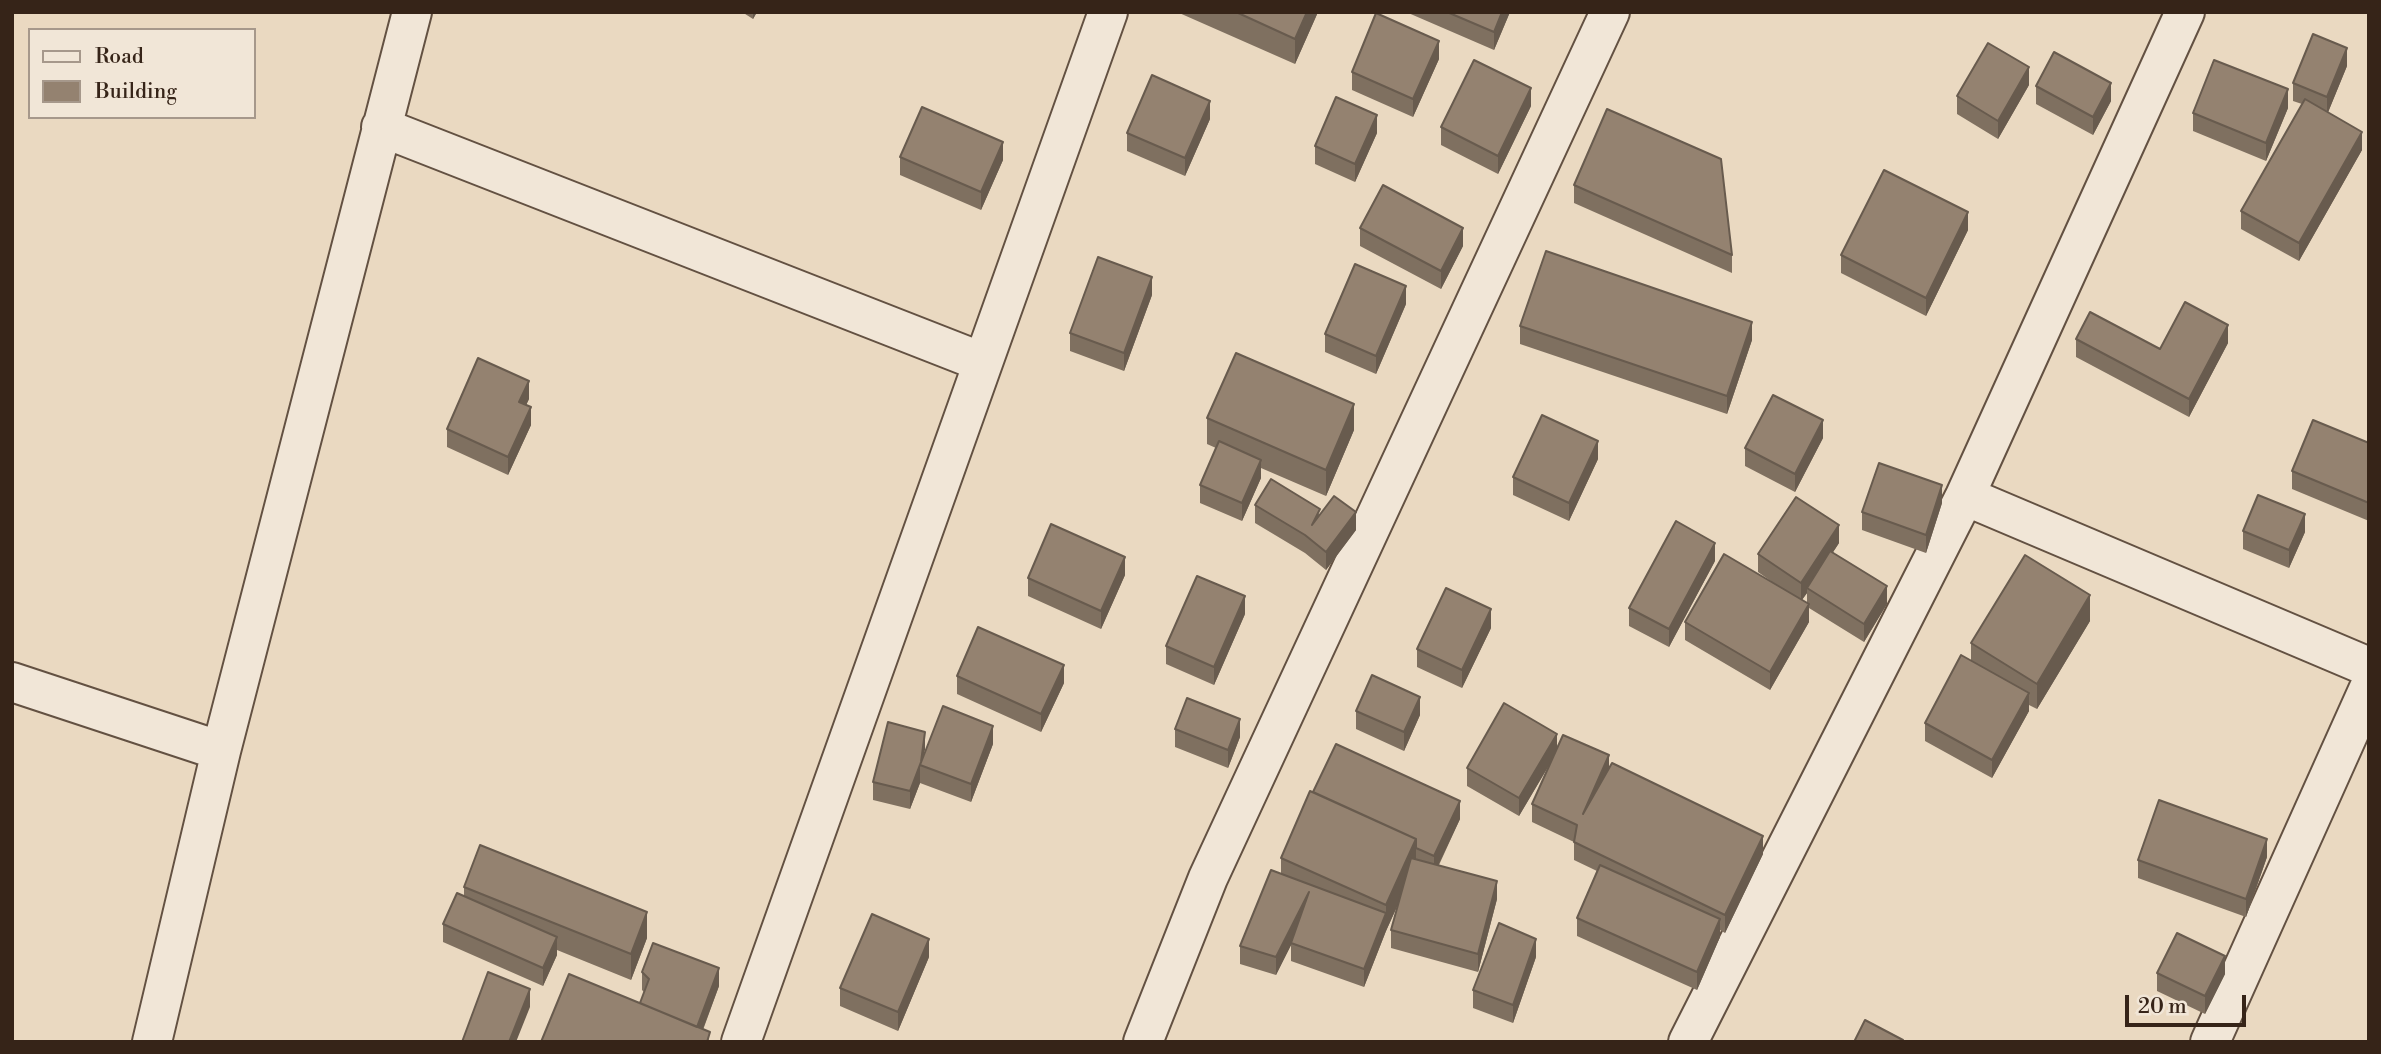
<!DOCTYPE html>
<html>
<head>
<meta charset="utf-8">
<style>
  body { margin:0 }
  #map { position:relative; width:2381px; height:1054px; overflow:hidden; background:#ead9c1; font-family:"Libre Bodoni",serif }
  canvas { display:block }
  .frame { position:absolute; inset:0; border:14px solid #362418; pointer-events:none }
  .legend { position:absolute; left:28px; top:28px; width:228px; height:91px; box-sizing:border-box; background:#f1e6d7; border:2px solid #a6988b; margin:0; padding:9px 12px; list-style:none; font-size:21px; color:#362418 }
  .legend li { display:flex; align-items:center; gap:14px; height:35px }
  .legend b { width:35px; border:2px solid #a6988b }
  .scale { position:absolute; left:2125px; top:995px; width:121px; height:32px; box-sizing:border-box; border:4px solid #362418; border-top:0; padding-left:9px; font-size:21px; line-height:24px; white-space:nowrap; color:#362418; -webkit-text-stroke:5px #f1e6d7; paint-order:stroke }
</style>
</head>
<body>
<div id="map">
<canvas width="2381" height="1054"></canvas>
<div class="frame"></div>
<ul class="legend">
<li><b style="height:9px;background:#f1e6d7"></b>Road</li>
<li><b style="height:19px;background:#948270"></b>Building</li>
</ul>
<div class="scale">20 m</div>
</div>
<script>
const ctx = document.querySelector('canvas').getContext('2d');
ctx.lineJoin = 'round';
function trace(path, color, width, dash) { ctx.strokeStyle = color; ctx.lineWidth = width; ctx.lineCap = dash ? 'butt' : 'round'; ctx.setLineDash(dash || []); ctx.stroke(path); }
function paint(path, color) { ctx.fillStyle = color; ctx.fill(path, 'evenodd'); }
const minor = new Path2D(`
  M381,127L982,362
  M1965,496L2369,667
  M12,682L221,751
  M152,1042L221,751L412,12
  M741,1042L1108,12
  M1143,1042L1208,878L1610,12
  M1688,1042L1965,496L2185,12
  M2210,1042L2369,688`);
trace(minor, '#635142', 42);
trace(minor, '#f1e6d7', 38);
paint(new Path2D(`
  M742,12H757L753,19Z
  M1177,12H1318L1295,64Z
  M1406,12H1510L1494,50Z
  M1439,59L1413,117L1352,90V72Z
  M2347,66L2328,112L2362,150L2299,261L2241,229V211L2302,104L2293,101V83Z
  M2029,85L1998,139L1957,114V96Z
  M2036,86L2111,101L2093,135L2036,104Z
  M1531,106L1498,174L1441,145V127Z
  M2288,108L2266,161L2193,131V113Z
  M1210,119L1185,176L1127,151V133Z
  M1377,133L1355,182L1315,164V146Z
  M900,157L1003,160L981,210L900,175Z
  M1574,185L1732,255V273L1574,203Z
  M1360,228L1463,246L1441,289L1360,246Z
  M1968,230L1926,316L1841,273V255Z
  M1152,295L1124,371L1070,351V333Z
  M1406,304L1376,374L1325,352V334Z
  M1520,326L1752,340L1727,414L1520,344Z
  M2076,339L2160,349L2228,343L2189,417L2076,357Z
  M529,399L526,405L531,425L508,475L447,447V429Z
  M1207,418L1354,430L1326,496L1261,468V478L1242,521L1200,503V485L1216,448L1207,444Z
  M1823,438L1795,492L1745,466V448Z
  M2369,443V521L2292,489V471Z
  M1598,459L1569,521L1513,495V477Z
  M1942,503L1926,553L1862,530V512Z
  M1255,505L1320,514L1356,530L1326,570L1305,553L1255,523Z
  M2243,531L2305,532L2289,568L2243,549Z
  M1839,543L1833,552L1887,604L1864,642L1809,608V622L1770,690L1685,640V622L1782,589L1758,572V554ZM1807,593V603L1802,600Z
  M1715,561L1669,647L1629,626V608Z
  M1125,575L1101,629L1028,596V578Z
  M1245,614L1214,685L1166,664V646Z
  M2090,621L2037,709L2029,705V711L1992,778L1925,741V723L1971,661V643Z
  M1491,628L1462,688L1417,667V649Z
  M957,676L1064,683L1041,732L957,694Z
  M1356,711L1420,715L1404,751L1356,729Z
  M1175,729L1240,737L1228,768L1175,747Z
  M993,744L971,802L920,783L910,809L873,800V782L925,752Z
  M1557,748L1609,769L1763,854L1725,933L1720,930V937L1697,990L1577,936V918L1597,871L1574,860V842L1532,822V804L1549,765L1519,816L1467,786V768Z
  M1313,792L1460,819L1439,865L1497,899L1478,972L1391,948V930L1399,902L1386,931L1364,987L1291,961V944L1276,975L1240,964V946L1281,874V858Z
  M2267,857L2246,917L2138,878V860Z
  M464,887L647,938L631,980L557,950V955L543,986L443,942V924L464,897Z
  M929,957L898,1031L840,1006V988Z
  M1536,957L1513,1023L1473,1008V990Z
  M642,972L719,986L703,1030L710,1042L640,1003L644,992L642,990Z
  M2157,973L2225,974L2205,1014L2157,991Z`), '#7f7060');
paint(new Path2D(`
  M753,12H757L753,19Z
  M1307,12H1318L1295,64V39Z
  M1502,12H1510L1494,50V32Z
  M1439,41V59L1413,117V99Z
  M2347,48V66L2327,115V97Z
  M2029,67V85L1998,139V121Z
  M2111,83V101L2093,135V117Z
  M1531,88V106L1498,174V156Z
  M2288,89V108L2266,161V143Z
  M1210,101V119L1185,176V158Z
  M1377,115V133L1355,182V164Z
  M2362,132V150L2299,261V243Z
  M1003,142V160L981,210V192Z
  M1968,212V230L1926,316V298Z
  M1463,228V246L1441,289V271Z
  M1152,277V295L1124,371V353Z
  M1406,286V304L1376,374V356Z
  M1752,322V340L1727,414V396Z
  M2228,325V343L2189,417V399Z
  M529,381V399L519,420V402Z
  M1354,404V430L1326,496V470Z
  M531,407V425L508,475V457Z
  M1823,420V438L1795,492V474Z
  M1598,441V459L1569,521V503Z
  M1261,460V478L1242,521V503Z
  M1942,485V503L1926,553V535Z
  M1356,512V530L1326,570V552Z
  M2305,514V532L2289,568V550Z
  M1839,525V543L1809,589L1807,588V593L1801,601V583Z
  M1715,543V561L1669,647V629Z
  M1125,557V575L1101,629V611Z
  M1887,586V604L1864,642V624Z
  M2090,595V621L2037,709V684Z
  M1245,596V614L1214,685V667Z
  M1809,604V622L1770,690V672Z
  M1491,609V628L1462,688V670Z
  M1064,665V683L1041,732V714Z
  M2029,693V711L1992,778V760Z
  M1420,697V715L1404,751V732Z
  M1240,719V737L1228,768V750Z
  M993,726V744L971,802V784Z
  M925,732V750L920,765Z
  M1557,734V752L1519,816V798Z
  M1609,755V773L1583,814Z
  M920,765V783L910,809V791Z
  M1460,801V819L1434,874V856Z
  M1763,836V854L1725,933V915Z
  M1416,839V865L1386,931L1364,987V969L1386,913V905Z
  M2267,839V857L2246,917V899Z
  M1497,881V899L1478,972V954Z
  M1309,892V910L1276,975V957Z
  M647,912V938L631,980V954Z
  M1720,919V937L1697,990V972Z
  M557,937V955L543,986V968Z
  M929,939V957L898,1031V1012Z
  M1536,939V957L1513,1023V1005Z
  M2225,956V974L2205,1014V996Z
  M719,968V986L698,1042L695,1032Z
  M530,989V1007L516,1042H509Z`), '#685b4e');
const building = new Path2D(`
  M1236,12H1307L1295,39Z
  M1447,12H1502L1494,32Z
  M1376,13L1439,41L1413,99L1352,72Z
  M2313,34L2347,48L2327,97L2293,83Z
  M1988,43L2029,67L1998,121L1957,96Z
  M2054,52L2111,83L2093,117L2036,86Z
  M1474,60L1531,88L1498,156L1441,127Z
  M2214,60L2288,89L2266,143L2193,113Z
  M1152,75L1210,101L1185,158L1127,133Z
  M1336,97L1377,115L1355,164L1315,146Z
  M2305,99L2362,132L2299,243L2241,211Z
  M922,107L1003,142L981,192L900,157Z
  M1607,109L1721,159L1732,255L1574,185Z
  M1884,170L1968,212L1926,298L1841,255Z
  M1383,185L1463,228L1441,271L1360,228Z
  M1546,251L1752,322L1727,396L1520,326Z
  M1098,257L1152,277L1124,353L1070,333Z
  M1355,264L1406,286L1376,356L1325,334Z
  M2185,302L2228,325L2189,399L2076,339L2090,312L2160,349Z
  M1236,353L1354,404L1326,470L1207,418Z
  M478,358L529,381L519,402L531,407L508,457L447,429Z
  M1773,395L1823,420L1795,474L1745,448Z
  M1542,415L1598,441L1569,503L1513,477Z
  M2313,420L2369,443V503L2292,471Z
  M1219,441L1261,460L1242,503L1200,485Z
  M1879,463L1942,485L1926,535L1862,512Z
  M1271,479L1320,509L1312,525L1334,496L1356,512L1326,552L1305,535L1255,505Z
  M2258,495L2305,514L2289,550L2243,531Z
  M1796,497L1839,525L1801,583L1758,554Z
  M1676,521L1715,543L1669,629L1629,608Z
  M1051,524L1125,557L1101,611L1028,578Z
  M1830,551L1887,586L1864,624L1807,588Z
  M1724,554L1809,604L1770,672L1685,622Z
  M2025,555L2090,595L2037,684L1971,643Z
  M1197,576L1245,596L1214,667L1166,646Z
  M1446,588L1491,609L1462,670L1417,649Z
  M978,627L1064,665L1041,714L957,676Z
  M1961,655L2029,693L1992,760L1925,723Z
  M1372,675L1420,697L1404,732L1356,711Z
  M1187,698L1240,719L1228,750L1175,729Z
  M1504,703L1557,734L1519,798L1467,768Z
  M943,706L993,726L971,784L920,765Z
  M888,722L925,732L921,762L910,791L873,782Z
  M1563,735L1609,755L1583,814L1612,763L1763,836L1725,915L1574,842L1577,825L1532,804Z
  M1336,744L1460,801L1434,856L1416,848V839L1313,792Z
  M1310,791L1416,839L1386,905L1281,858Z
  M2159,800L2267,839L2246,899L2138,860Z
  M480,845L647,912L631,954L464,887Z
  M1411,858L1497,881L1478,954L1391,930Z
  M1600,865L1720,919L1697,972L1577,918Z
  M1271,870L1386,913L1364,969L1291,943L1309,892L1276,957L1240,946Z
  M457,893L557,937L543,968L443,924Z
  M872,914L929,939L898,1012L840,988Z
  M1499,923L1536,939L1513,1005L1473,990Z
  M2177,933L2225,956L2205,996L2157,973Z
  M653,943L719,968L697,1027L640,1003L649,979L642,972Z
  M488,972L530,989L509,1042H462Z
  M569,974L710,1032L707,1042H541Z
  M1865,1020L1903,1040L1902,1042H1854Z`);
paint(building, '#948270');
trace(building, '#685b4e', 2);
</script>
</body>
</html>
